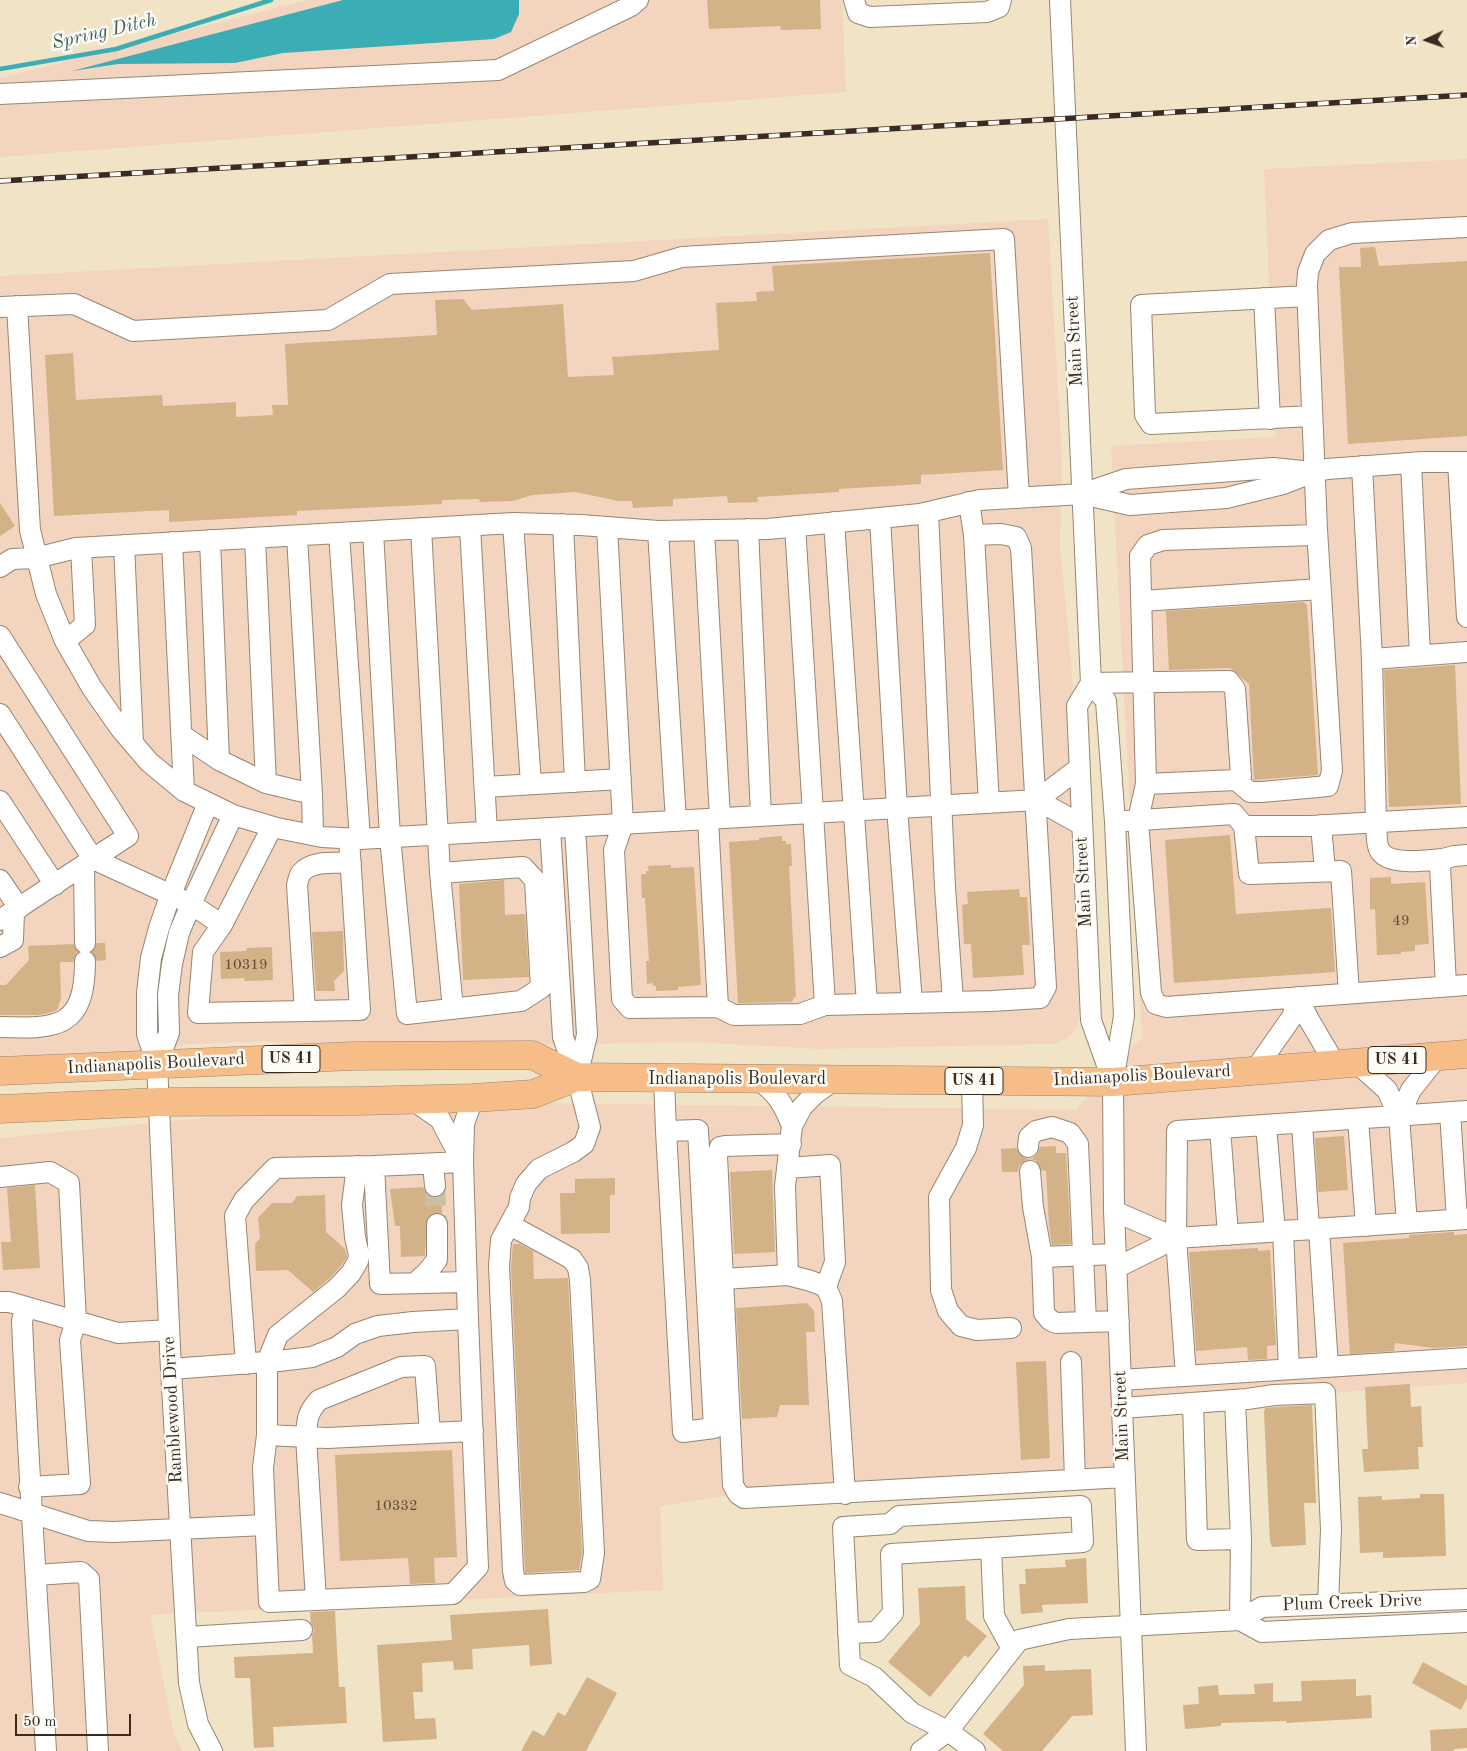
<!DOCTYPE html>
<html>
<head>
<meta charset="utf-8">
<style>
  body { margin:0 }
  #map { position:relative; width:1467px; height:1751px; overflow:hidden; background:#f0e3c6; font-family:"Old Standard TT",serif }
  canvas { display:block }
  .north { position:absolute; left:1402px; top:15px; width:50px; height:50px; -webkit-text-stroke:4px #fdfcf7; paint-order:stroke; rotate:267deg; font-size:14px; font-weight:700; line-height:20px; text-align:center; color:#3b2a1e }
  .north::after { content:''; display:block; margin:auto; width:18px; height:22px; background:#3b2a1e; clip-path:polygon(50% 0,100% 100%,50% 72%,0 100%) }
  .scale { position:absolute; left:15px; top:1714px; width:116px; height:22px; box-sizing:border-box; border:2px solid #3b2a1e; border-top:0; padding-left:6px; font-size:15px; line-height:18px; white-space:nowrap; color:#3b2a1e; -webkit-text-stroke:4px #fdfcf7; paint-order:stroke }
</style>
</head>
<body>
<div id="map">
<canvas width="1467" height="1751"></canvas>
<div class="north">N</div>
<div class="scale">50 m</div>
</div>
<script>
const ctx = document.querySelector('canvas').getContext('2d');
ctx.lineJoin = 'round';
function paint(path, color) { ctx.fillStyle = color; ctx.fill(path, 'evenodd'); }
function trace(path, color, width, dash) { ctx.strokeStyle = color; ctx.lineWidth = width; ctx.lineCap = dash ? 'butt' : 'round'; ctx.setLineDash(dash || []); ctx.stroke(path); }
function drawText(font, color, halo, rows, align = 'center') {
  ctx.font = font + ' "Old Standard TT",serif'; ctx.lineWidth = 5; ctx.setLineDash([]); ctx.textBaseline = 'middle'; ctx.strokeStyle = halo; ctx.fillStyle = color; for (const [text, x, y, turn = 0] of rows) {
    ctx.save(); ctx.translate(x, y); ctx.rotate((+turn || 0) * Math.PI / 180); ctx.textAlign = isNaN(turn) ? turn : align; if (halo) ctx.strokeText(text, 0, 0); ctx.fillText(text, 0, 0); ctx.restore();
  }
}
paint(new Path2D(`
  M307,0H842L846,92L0,157V78Z
  M1467,159V1383L1122,1408L1125,1477L738,1494L660,1506L663,1590L150,1615L174,1734L182,1751H0V1138L380,1101L1076,1110L1142,1037L1111,446L1276,437L1264,169Z
  M1048,219L1062,460L1060,545L1072,674L1076,756L1071,840L1080,1014L1077,1028L1066,1039L1051,1044L819,1049L693,1042L335,1048L271,1041L191,1044L117,1056L0,1062V276Z`), '#f3d4bf');
paint(new Path2D(`
  M343,0H519V14L511,32L494,39L283,53L235,63L118,64L72,71Z`), '#3badb4');
trace(new Path2D(`
  M0,69L116,49L271,0`), '#3badb4', 4.5);
paint(new Path2D(`
  M707,0H820L821,29L781,30L780,26L709,29Z
  M1375,247L1379,266L1467,261V436L1348,444L1339,267H1361L1360,248Z
  M990,253L1003,470L921,475V484L839,489V492L757,497L758,502L728,503L727,496L673,499V506L633,508L632,501H619L575,492L532,495L513,501L480,502L479,499L442,500V504L297,511V515L169,522V510L54,516L45,355L73,353L76,400L162,395L163,406L236,402V417L273,415L272,405H288L285,344L437,335L435,300L463,299L472,310L563,304L568,377L614,375L612,357L719,350L716,303L757,301L756,292L774,291L772,266Z
  M0,503L15,526L0,536Z
  M1303,602L1307,605L1318,775L1254,780L1249,684L1230,668L1169,670L1166,611Z
  M1455,665L1461,804L1389,807L1384,670Z
  M1230,835L1236,914L1331,908L1335,972L1174,983L1165,840Z
  M782,836V841H786V844H791L792,866H789L796,997H794L792,1002L738,1003L729,842L759,840V838Z
  M671,865V868L694,867L701,985L678,987V990L656,991V986H653V983L647,984L646,961H649L645,898H642L641,874H646V871H649L648,866Z
  M1391,877V884L1425,882L1429,944L1415,945V951L1401,952V954L1377,955L1375,909L1370,910V878Z
  M504,880L505,915L525,914L529,977L463,980L459,884Z
  M1019,889L1020,897H1027L1030,945H1022L1024,975L973,978L971,944H964L962,905L968,904L967,892Z
  M343,931L344,971L334,981L335,991H316L312,932Z
  M97,943H105L106,960L97,961L92,952Z
  M73,944L78,952L75,955L73,962H60L61,998L57,1010L49,1013L38,1015H0V985H6L29,960L28,946Z
  M272,947L273,980L244,981L245,978L221,979L220,952L246,951L247,948Z
  M1344,1136L1348,1190L1318,1192L1315,1138Z
  M1056,1146V1153H1066L1071,1244L1052,1245L1049,1226L1046,1170L1042,1171L1039,1164L1035,1160L1030,1159L1023,1162L1019,1166L1018,1172H1002L1001,1149L1016,1148L1021,1156L1027,1159L1033,1158L1037,1154L1040,1147Z
  M772,1170L775,1252L734,1254L730,1172Z
  M615,1178V1195H610V1233L561,1234L560,1193H575V1179Z
  M35,1185L40,1268L3,1270L1,1242H11L7,1188Z
  M423,1187L426,1193L430,1197L437,1198L442,1195V1213L432,1214L427,1219L425,1256L401,1257L400,1226H395L390,1189Z
  M325,1195L326,1232L345,1249L347,1257L341,1266L329,1279L313,1292L288,1270L256,1271L255,1244L260,1238L258,1218L272,1203H292L297,1196Z
  M1454,1232V1235L1467,1234V1346L1434,1348L1395,1343L1394,1351L1350,1354L1343,1243L1409,1238V1235Z
  M513,1244H520L533,1251L534,1279L568,1278L582,1552L579,1570L525,1573L511,1266Z
  M1258,1248V1251L1270,1250L1276,1345L1267,1346V1359L1248,1360L1247,1347L1196,1351L1189,1252Z
  M807,1303L814,1311L815,1332H806L809,1405H780L777,1417L742,1419L736,1308Z
  M1046,1361L1050,1458L1021,1460L1016,1362Z
  M1410,1384L1411,1407L1421,1406L1423,1447H1418L1419,1469L1364,1472L1362,1449H1368L1365,1387Z
  M1312,1405L1316,1503H1304L1306,1545L1272,1547L1270,1541L1264,1412L1265,1408L1275,1407Z
  M452,1450L457,1557L434,1558L435,1583L410,1584L408,1558L340,1561L335,1455Z
  M1420,1494H1444L1446,1556L1383,1558V1552L1360,1553L1358,1497L1382,1496V1500L1420,1498Z
  M1086,1558L1088,1603L1042,1605L1043,1612L1021,1614L1019,1584H1026L1025,1569L1066,1567L1065,1560Z
  M965,1586L966,1619L987,1636L968,1658L965,1655L930,1697L888,1662L920,1624L918,1588Z
  M548,1609L552,1664L530,1666L529,1645L472,1649L473,1669L454,1670L453,1661L422,1663L423,1692H413L415,1719L435,1718L437,1739L383,1742L377,1645L452,1640L450,1615Z
  M335,1611L339,1687H345L347,1723L273,1727L274,1747L254,1748L250,1678H235L234,1657L313,1653L312,1636L314,1630L311,1623L310,1612Z
  M1423,1662L1467,1686V1698L1461,1710L1412,1683Z
  M1045,1665V1671L1091,1669L1093,1715L1072,1716L1042,1751H1003L983,1734L1024,1685L1023,1666Z
  M587,1677L617,1693L586,1751H521L533,1730L544,1736L558,1712L565,1716Z
  M1356,1679V1696L1371,1695L1372,1718L1286,1723V1721L1221,1723V1726L1185,1729L1183,1705L1199,1704L1198,1687L1218,1685L1219,1695L1255,1694L1254,1684L1273,1683V1702L1302,1701L1301,1681Z
  M1467,1728V1748L1454,1749V1751H1431L1430,1730Z`), '#d2b286');
trace(new Path2D(`
  M435,1186L437,1224`), '#ccbea4', 20, [20, 10]);
const minor = new Path2D(`
  M854,0L858,13L870,17L987,12L999,7L1001,0
  M1060,0L1091,683L1077,706L1091,1020L1113,1082
  M0,94L498,70L631,6L638,0
  M1467,227L1352,233L1329,240L1315,254L1308,272L1307,286L1317,529L1314,535L1163,540L1148,545L1140,556L1146,784L1138,820L1151,993L1156,1004L1166,1007L1467,985
  M1307,296L1141,305L1145,415L1151,424L1312,416
  M1264,298L1270,419
  M17,306L30,530L46,594L65,641L92,688L120,728L149,762L184,791L233,815L277,828L322,837L360,839L1037,800L1082,825
  M0,307L74,304L133,331L328,320L390,284L634,271L682,257L1004,239L1019,498
  M1458,462L1467,617
  M1411,463L1420,655
  M1362,466L1372,659
  M1082,494L1126,479L1273,468L1312,472
  M928,512L945,887L953,1002
  M880,518L897,808L912,1003
  M834,522L867,1004
  M513,523L531,784
  M563,524L575,782
  M470,526L487,832
  M795,526L825,1005
  M607,527L623,824L614,850L622,999L630,1008L718,1007L734,1015L800,1014L825,1005L992,1001L1040,998L1046,987L1021,548L1016,537L1001,534L974,535L969,502
  M748,529L761,816
  M704,530L720,818
  M373,531L390,837L407,1014L521,1001L541,988L535,880L523,867L440,873L421,528
  M658,531L676,821
  M339,533L360,839
  M974,535L989,803
  M297,536L312,794
  M255,538L266,783
  M210,540L219,760
  M172,542L184,791
  M124,545L133,743
  M0,567L12,559L36,558L76,548L513,523L581,525L658,531L768,529L920,514L980,500L1082,494L1130,505L1226,498L1283,484L1314,472L1327,469L1423,462H1467
  M1142,601L1320,589
  M0,636L128,836L93,859L0,714
  M65,641L85,625L81,548
  M1091,683L1106,701L1115,822L1124,1016L1113,1082L1114,1211L1136,1751
  M1091,683L1229,681L1235,689L1241,776L1236,780L1146,784
  M182,735L219,760L266,783L312,794L313,835
  M1236,780L1250,792H1262L1328,786L1332,771L1317,529
  M485,787L621,779
  M1037,800L1079,768
  M0,801L55,885
  M208,803L169,899L159,928L151,958L147,993V1034L157,1064L171,1369L189,1683L198,1724L212,1751
  M708,819L718,1007
  M1125,821L1234,814L1244,826H1311L1467,817
  M1321,825L1325,871
  M1244,826L1249,874L1341,871L1349,993
  M272,827L222,925L203,952L198,1013L360,1010L349,839
  M575,827L587,1035L577,1077
  M1443,859C1427,860 1383,868 1378,846C1376,839 1377,830 1376,822L1372,659L1467,652
  M84,866L85,943
  M440,873L453,1009
  M0,880L19,908
  M0,920L93,859L191,904L222,925
  M0,947L13,940L14,912
  M1446,986L1440,865L1443,859L1454,856L1467,855
  M1298,997L1308,1018L1335,1064
  M305,1011L297,885C298,881 299,876 301,873C312,860 335,863 351,863
  M0,1027C58,1029 85,1028 85,961
  M1357,1063L1387,1090L1399,1116L1407,1223
  M157,1064L169,1033L168,995L172,964L179,933L191,904L233,815
  M1255,1070L1292,1017L1298,997
  M664,1079L666,1131L698,1130L714,1428L683,1432L666,1131
  M758,1079C778,1095 783,1103 792,1126
  M834,1080L815,1094L802,1107L792,1126L785,1186L788,1275L811,1281L826,1287L832,1301L845,1494
  M972,1081L973,1125L966,1148L939,1197L941,1290L948,1311L961,1326L977,1330L1011,1328
  M411,1099L440,1119L462,1161
  M1450,1112L1457,1219
  M1399,1116L1411,1090L1438,1056
  M1358,1119L1366,1226
  M1302,1123L1309,1229
  M1266,1125L1275,1232
  M1220,1128L1228,1235
  M791,1144L725,1146L720,1147L717,1156L733,1485L738,1494L744,1498L1125,1477
  M1028,1147L1029,1137L1036,1131L1052,1127L1070,1133L1078,1144L1086,1322
  M433,1164L435,1186
  M357,1166L352,1205L355,1237L359,1255L358,1261L351,1273L337,1288L278,1335L267,1362V1435L263,1468L269,1602L453,1594L478,1567L468,1319
  M374,1166L380,1284L467,1282
  M787,1168L830,1165L835,1262L826,1287
  M1030,1171L1033,1207L1042,1257L1044,1313L1050,1320L1056,1323L1119,1321
  M0,1177L50,1172L69,1183L76,1321L70,1340L80,1484L29,1487
  M1114,1211L1176,1238
  M510,1225L572,1259L578,1268L580,1280L594,1553L590,1579L584,1582L520,1585L515,1581L513,1571L499,1266L501,1240L519,1207L520,1198L526,1184L539,1169L573,1152L584,1144L590,1127L577,1077L563,1037L550,828
  M1319,1229L1328,1367
  M1283,1231L1467,1219
  M1042,1257L1116,1254
  M1116,1268L1176,1238L1283,1231L1289,1369
  M723,1279L788,1275
  M415,1283L427,1272L437,1260V1224
  M0,1302H9L118,1333L169,1330
  M26,1307L22,1321C28,1465 38,1608 46,1751
  M1071,1362L1075,1480
  M246,1364L235,1216L244,1200L275,1168L374,1166L463,1162
  M171,1369L279,1361L312,1357L337,1347L355,1334L378,1326L413,1322L468,1319L463,1162L464,1124L473,1098
  M1186,1376L1176,1238L1177,1131L1467,1111
  M1121,1380L1467,1358
  M1235,1400L1241,1539
  M1193,1403L1197,1540L1241,1539L1240,1620
  M1122,1408L1247,1399L1274,1395L1325,1393L1331,1530L1328,1604
  M267,1435L327,1438L473,1431
  M0,1503L88,1531L114,1532L265,1525
  M36,1575L81,1572L89,1579L98,1751
  M316,1600L306,1437C307,1419 307,1413 319,1400L401,1367L425,1366L430,1433
  M1240,1620L1262,1632L1467,1622
  M848,1633L876,1632L893,1613L891,1554L991,1548
  M187,1637L302,1630
  M921,1751L948,1731L912,1713L874,1677L850,1665L843,1527L890,1524L899,1516L1081,1506L1083,1542L991,1548L994,1616L1012,1649
  M975,1751L948,1731L1019,1640L1069,1629L1240,1620L1262,1607L1467,1599`);
const highway = new Path2D(`
  M0,1071L354,1056L532,1055L577,1077
  M0,1109L159,1102L359,1101L473,1098L533,1094L577,1077L1113,1082L1467,1054`);
trace(minor, '#968672', 22);
trace(highway, '#968672', 29);
trace(minor, '#fff', 20);
trace(highway, '#f7bd88', 28);
const rail = new Path2D(`
  M0,181L1467,95`);
trace(rail, '#3b2a1e', 5.5);
trace(rail, '#fdfcf7', 4, [11]);
drawText('15px', '#614c38', null, [
  ["49",1401,921],
  ["10319",246,965],
  ["10332",396,1506]
]);
for (const [x, y, w] of [
  [291,1059,58],
  [1397,1060,58],
  [974,1081,58]
]) { const box = new Path2D(); box.roundRect(x - w / 2, y - 13.5, w, 27, 4); ctx.fillStyle = '#fdfcf7'; ctx.fill(box); trace(box, '#3b2a1e', 1); }
drawText('bold 16px', '#3b2a1e', null, [
  ["US 41",291,1059],
  ["US 41",1397,1060],
  ["US 41",974,1081]
]);
drawText('18px', '#3b2a1e', '#fdfcf7', [
  ["Main Street",1075,341,-93],
  ["Main Street",1084,882,-93],
  ["Indianapolis Boulevard",156,1064,-3],
  ["Indianapolis Boulevard",1142,1076,-3],
  ["Indianapolis Boulevard",737,1079],
  ["Ramblewood Drive",173,1410,-93],
  ["Main Street",1122,1416,-92],
  ["Plum Creek Drive",1352,1603,-2]
]);
drawText('italic 19px', '#3b5e5a', '#fdfcf7', [
  ["Spring Ditch",104,32,-13]
]);
</script>
</body>
</html>
